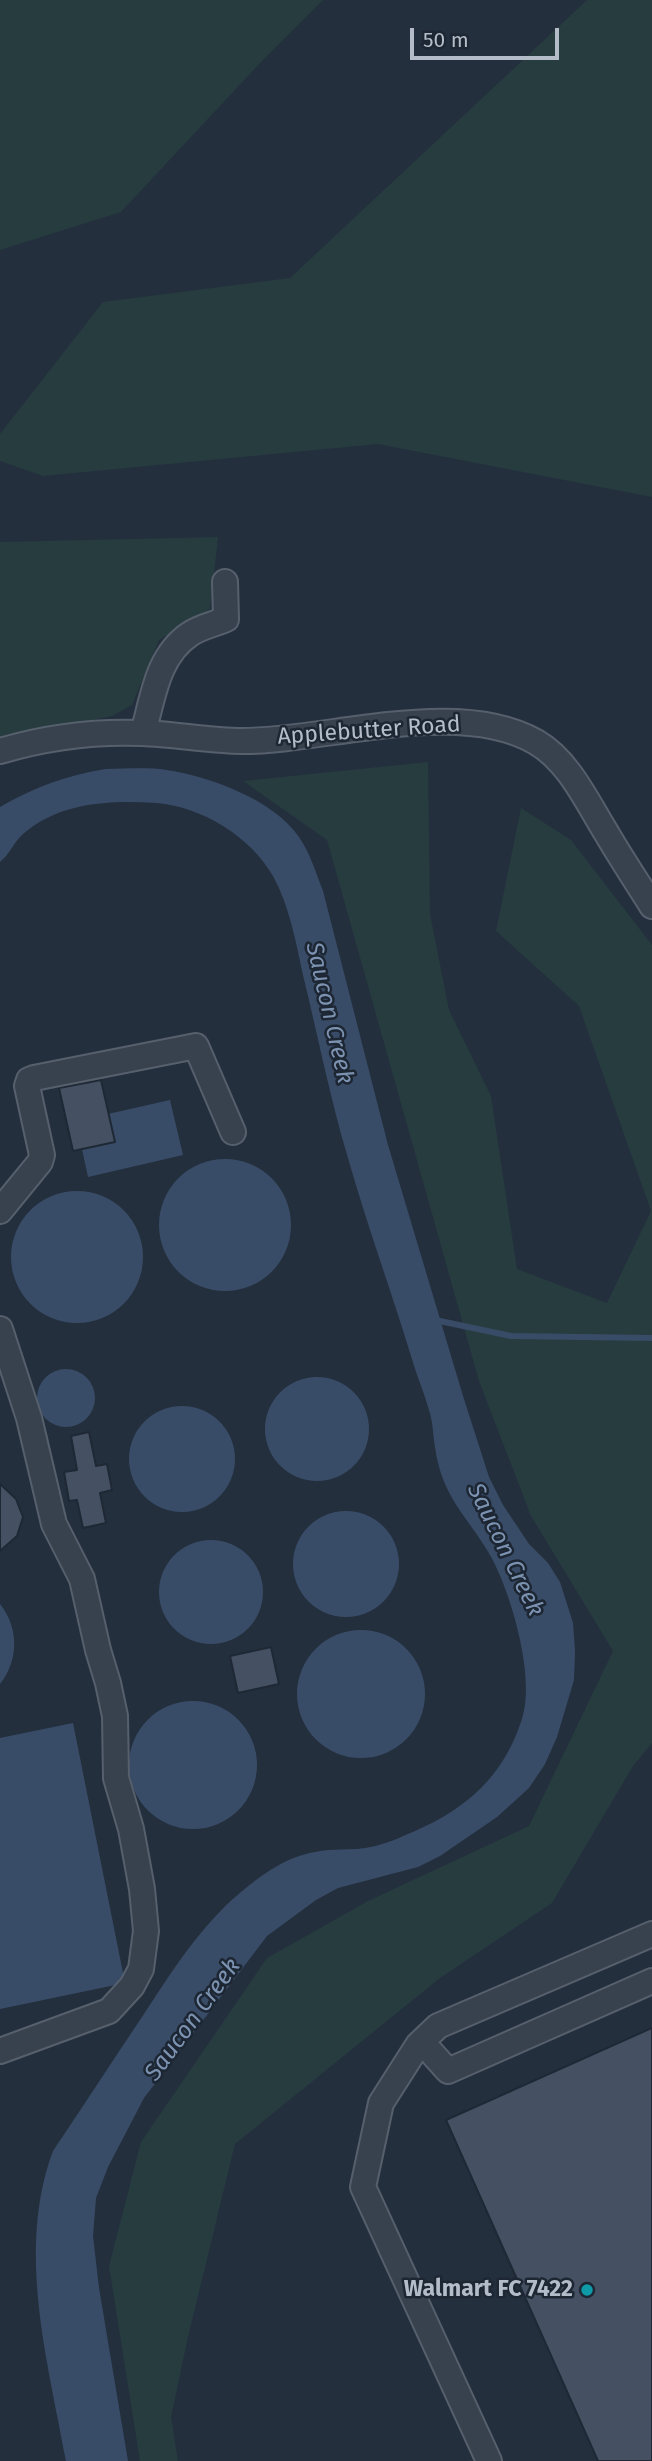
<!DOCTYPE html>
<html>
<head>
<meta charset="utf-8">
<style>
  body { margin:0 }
  #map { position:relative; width:652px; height:2461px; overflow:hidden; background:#242f3e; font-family:"Fira Sans",sans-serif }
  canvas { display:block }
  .scale { position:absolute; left:410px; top:28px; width:149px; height:32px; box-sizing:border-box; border:4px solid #b4bcc9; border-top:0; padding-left:9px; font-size:21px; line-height:24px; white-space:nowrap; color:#b4bcc9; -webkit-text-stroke:5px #1d2633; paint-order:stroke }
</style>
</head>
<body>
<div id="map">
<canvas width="652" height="2461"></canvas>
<div class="scale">50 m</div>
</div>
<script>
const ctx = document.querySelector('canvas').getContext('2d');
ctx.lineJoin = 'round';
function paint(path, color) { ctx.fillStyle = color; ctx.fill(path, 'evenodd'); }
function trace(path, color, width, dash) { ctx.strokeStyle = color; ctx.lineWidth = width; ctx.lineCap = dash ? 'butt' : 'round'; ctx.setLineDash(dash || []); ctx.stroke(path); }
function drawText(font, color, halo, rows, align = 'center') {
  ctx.font = font + ' "Fira Sans",sans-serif'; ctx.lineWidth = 5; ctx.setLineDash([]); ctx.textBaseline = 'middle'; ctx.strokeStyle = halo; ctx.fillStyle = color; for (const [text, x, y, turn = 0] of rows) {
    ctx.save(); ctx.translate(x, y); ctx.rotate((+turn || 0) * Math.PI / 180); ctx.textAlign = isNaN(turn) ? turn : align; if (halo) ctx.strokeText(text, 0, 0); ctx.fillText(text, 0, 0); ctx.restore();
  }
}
paint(new Path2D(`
  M0,0H323L261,62L121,212L0,250Z
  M587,0H652V497L378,444L43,476L0,461V434L103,302L290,278Z
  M218,537L210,609L159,640L132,705L112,716L0,738V542Z
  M428,762L430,914L449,1010L491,1096L517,1269L607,1303L651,1211L579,1006L496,931L521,808L571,840L652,945V1743L633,1766L552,1903L440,1978L235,2144L188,2337L171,2417L178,2461H140L109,2266L141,2142L267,1958L368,1901L529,1826L613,1651L531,1516L479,1381L327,840L243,781Z`), '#263c3f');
paint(new Path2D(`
  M106,769C126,769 147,767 166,770C209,776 274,800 299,837C310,853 316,873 323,891L388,1145L463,1396L489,1477L503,1505L529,1544L548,1563L560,1582L573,1623L575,1651L574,1680L557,1737L545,1764L529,1788L497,1817L440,1856L418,1867L338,1888L316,1900L267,1936L144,2098L108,2167L96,2198L93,2236L99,2288L128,2461H66C48,2361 16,2250 53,2151C83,2106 112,2062 142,2017C171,1973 200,1926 241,1892C263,1874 286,1857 315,1852C334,1848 352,1851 371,1847C386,1844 401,1837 415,1831C468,1808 504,1775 522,1719C536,1678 511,1592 490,1555C467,1515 442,1498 435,1447C433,1435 433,1422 429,1410C424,1392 416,1374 411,1356C391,1290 367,1225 348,1158C330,1098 318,1036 303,975C296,942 289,905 273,876C250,836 202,807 157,803C110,800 60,802 23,834C13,843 10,854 0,862V807C35,787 67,775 106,769Z
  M170,1100L183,1155L88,1177L82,1149L114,1142L108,1114Z
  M159 1225a66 66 0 1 1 132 0a66 66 0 1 1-132 0Z
  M11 1257a66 66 0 1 1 132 0a66 66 0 1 1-132 0Z
  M37 1398a29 29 0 1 1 58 0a29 29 0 1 1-58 0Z
  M265 1429a52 52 0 1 1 104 0a52 52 0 1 1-104 0Z
  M129 1459a53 53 0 1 1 106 0a53 53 0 1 1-106 0Z
  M293 1564a53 53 0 1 1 106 0a53 53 0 1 1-106 0Z
  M159 1592a52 52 0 1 1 104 0a52 52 0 1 1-104 0Z
  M0,1604C19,1628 19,1660 0,1684Z
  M297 1694a64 64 0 1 1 128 0a64 64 0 1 1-128 0Z
  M129 1765a64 64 0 1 1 128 0a64 64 0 1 1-128 0Z
  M73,1723L125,1983L0,2009V1738Z`), '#394c67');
trace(new Path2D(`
  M435,1320L511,1336L652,1338`), '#394c67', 6);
const building = new Path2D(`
  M101,1080L115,1142L73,1151L59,1088Z
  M89,1432L96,1466L107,1464L112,1490L100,1493L106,1523L83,1528L77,1500L69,1501L64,1472L77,1470L71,1436Z
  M0,1484L16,1499L23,1517L17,1536L0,1551Z
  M271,1647L279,1684L238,1693L230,1656Z
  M652,2028V2461H598L446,2120Z`);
paint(building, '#455162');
trace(building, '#1f2835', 2);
const minor = new Path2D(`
  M143,733C153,698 157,656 190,634C200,627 215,624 226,619L225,582
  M0,751C47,737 92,731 142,733C175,734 209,741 242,741C328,741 458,697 536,742C569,761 587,802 607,834C621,858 637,882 652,906
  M0,1211L40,1162L42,1155L27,1086L29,1080L34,1078L196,1046L233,1132
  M0,1329L29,1418L54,1524L82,1579L98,1650L108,1683L115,1716L116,1778L131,1829L142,1889L146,1931L141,1969L132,1986L109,2011L0,2051
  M422,2042L448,2071L652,1981
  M489,2461L363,2187L381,2103L418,2045L438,2026L652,1934`);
trace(minor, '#565f6c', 28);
trace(minor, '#38414e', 24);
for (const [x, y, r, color] of [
  [587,2290,7,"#0f9aa8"]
]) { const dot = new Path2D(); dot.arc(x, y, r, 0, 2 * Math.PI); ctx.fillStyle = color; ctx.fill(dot); trace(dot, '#1d2633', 2.5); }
drawText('23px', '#b4bcc9', '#1d2633', [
  ["Applebutter Road",369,731,-4]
]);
drawText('bold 23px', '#b4bcc9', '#1d2633', [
  ["Walmart FC 7422",573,2290]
], 'right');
drawText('italic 24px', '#7c92b1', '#1d2633', [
  ["Saucon Creek",329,1013,77],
  ["Saucon Creek",505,1550,64],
  ["Saucon Creek",193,2020,-54]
]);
</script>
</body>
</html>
